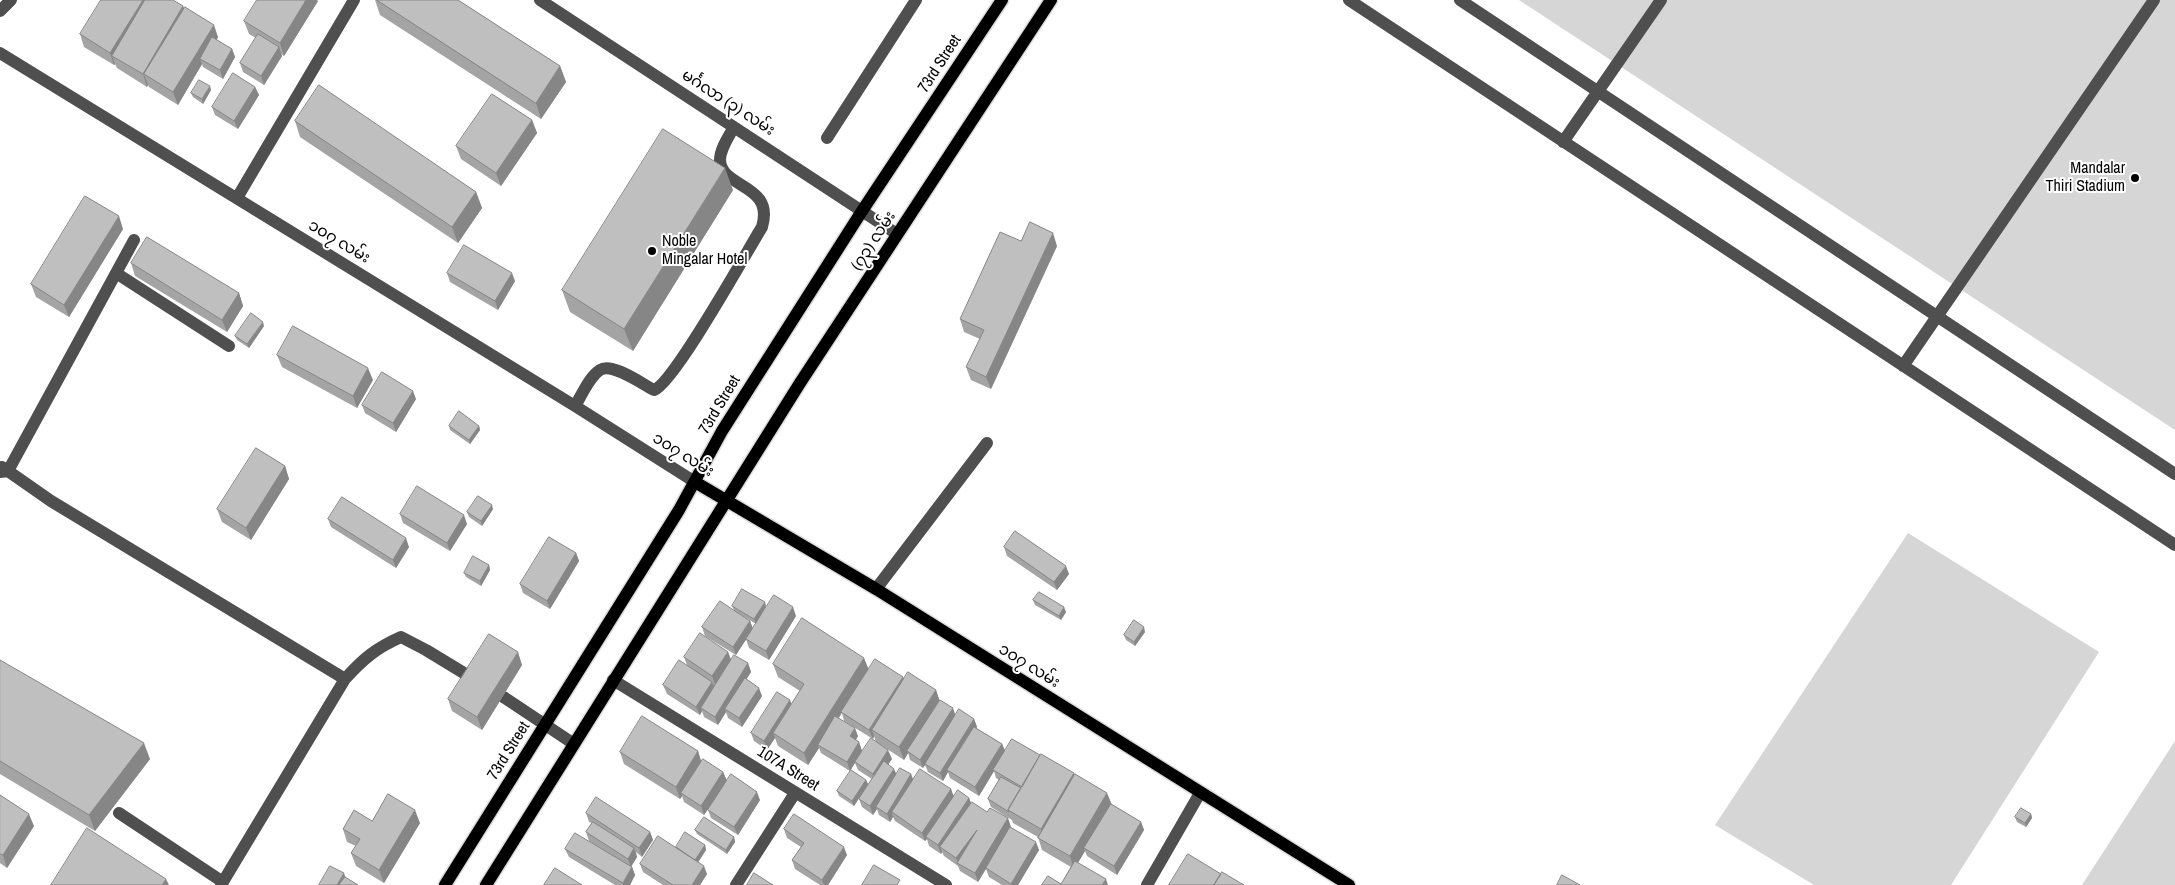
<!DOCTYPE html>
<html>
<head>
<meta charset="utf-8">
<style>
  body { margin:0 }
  canvas { display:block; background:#fff }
</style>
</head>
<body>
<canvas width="2175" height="885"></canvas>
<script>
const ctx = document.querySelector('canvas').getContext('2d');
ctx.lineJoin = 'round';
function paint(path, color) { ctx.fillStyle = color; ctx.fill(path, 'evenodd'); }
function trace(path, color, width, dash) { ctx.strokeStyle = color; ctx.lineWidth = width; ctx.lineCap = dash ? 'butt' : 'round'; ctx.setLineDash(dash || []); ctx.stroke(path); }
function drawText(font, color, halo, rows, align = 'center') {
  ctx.font = font + ' "Archivo Narrow","Noto Sans Myanmar",sans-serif'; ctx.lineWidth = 4; ctx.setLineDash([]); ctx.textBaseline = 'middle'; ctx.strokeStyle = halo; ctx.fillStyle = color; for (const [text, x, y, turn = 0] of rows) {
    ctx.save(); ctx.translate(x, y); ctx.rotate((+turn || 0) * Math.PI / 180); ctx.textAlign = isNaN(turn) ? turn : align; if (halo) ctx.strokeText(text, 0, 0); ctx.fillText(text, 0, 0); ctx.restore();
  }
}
paint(new Path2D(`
  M1519,0H2175V430Z
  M1908,533L2099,652L1951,885H1814L1715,825Z
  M2175,741V885H2082Z`), '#d6d6d6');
const major = new Path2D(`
  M695,482L876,589L1349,885
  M445,885L679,510L722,431L862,211L1002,0
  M486,885L800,383L1051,0`);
trace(major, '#dbdbdb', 15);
trace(new Path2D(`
  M540,0L897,234
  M1349,0L2175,545
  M1460,0L2175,474
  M0,11L11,0
  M0,53L575,406L695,482
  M827,138L916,0
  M1563,142L1661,0
  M237,198L354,0
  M116,273L134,240
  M1903,366L2154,0
  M575,406C582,395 589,377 600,370C612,362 642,384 654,390C674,383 746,253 762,227C775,183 721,189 720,160C720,149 729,136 734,127
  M2,467L8,471L116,273L229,346
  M0,472L8,471L51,501L345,679C363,659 376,648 401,637L426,650L505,698L574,744
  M876,589L987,443
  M613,680L946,885
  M119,813L223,882
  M221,885L345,679
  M736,885L795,793
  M1147,885L1200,793`), '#4f4f4f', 12);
trace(major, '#000', 12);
paint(new Path2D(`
  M375,0H458L560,66L566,82L541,119L380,15Z
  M318,1L284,56L281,54L282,56L264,85L243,72L240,63L256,38L249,34L244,21Z
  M183,6L184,8L218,37L217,40L232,49L235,57L223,79L203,67L202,64L178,105L149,87L148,85L147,87L117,68L115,64L114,65L84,47L80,34Z
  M255,87L259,95L238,129L215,115L212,107Z
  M211,90L203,104L193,97L191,93Z
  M532,120L537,133L501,186L461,159L456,146Z
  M295,121L476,192L482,208L458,243L300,137Z
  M733,190L633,351L570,312L562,290Z
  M123,229L69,317L36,297L31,284Z
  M1021,241L1057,246L991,389L971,380L966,367L980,339L964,332L960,319Z
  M131,263L239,293L243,306L227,332L135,276Z
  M447,273L515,281L498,310L450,282Z
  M264,326L249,348L237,340L235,336Z
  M277,355L373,380L357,408L282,367Z
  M416,399L396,432L365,413L362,405Z
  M449,426H479L480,430L470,444L450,430Z
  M285,466L289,479L251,540L222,522L217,509Z
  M493,509L482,526L469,517L467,512Z
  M400,514L467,524L450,551L403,523Z
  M328,519L409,547L396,568L331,527Z
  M1004,547L1069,574L1057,590L1007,556Z
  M576,553L579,561L550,609L523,593L520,584Z
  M489,565L490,570L481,586L466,577L464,573Z
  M1033,600L1066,612L1061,620L1035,605Z
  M732,606H766L756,624L735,611L750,621L753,629L796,616L769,660L749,648L746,639L736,655L705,636L702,627L734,610Z
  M1145,632L1135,646L1126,640L1124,635Z
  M728,652L731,660L748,663L751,672L746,679L762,696L742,727L728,718L726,712L718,725L704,717L702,711L700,715L667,694L663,685L687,665L684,657Z
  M0,660L150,759L95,831L0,774Z
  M773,664L868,669L903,677L904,680L936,690L939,700L955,715L974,719L977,727L976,728L1002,744L1005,751L1074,776L1111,804L1141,822L1144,830L1117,875L1087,856L1085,851L1078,863L1061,884L1071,867L1042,850L1038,837L1013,823L1012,820L991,807L988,799L999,780L996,778L994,771L979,796L950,778L948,772L943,781L928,772L925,765L923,768L910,760L908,753L904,760L876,742L874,736L873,739L844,721L842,713L839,718L858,736L856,740L859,742L862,751L892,759L888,764L896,774H911L913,779L951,789L953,796L969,798L971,803L987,812L1011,827L1039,850L1018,885H1002L989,877L986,869L978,882L960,871L958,866L944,856L942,852L941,854L929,846L927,839L925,841L895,821L893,817L890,822L879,815L877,809L873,815L862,807L859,799L872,779L858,770L855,763L850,771L821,753L819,748L808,765L778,746L775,738L767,750L754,741L751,733L790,700L791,704L800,691L778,677Z
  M522,665L482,730L452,711L448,699Z
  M698,751L701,762L723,772L727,781L704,815L684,802L682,796L680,799L624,764L620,752Z
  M866,780L868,784L854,806L839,796L837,791Z
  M0,795L34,826L7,868L0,863Z
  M760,800L738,835L711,818L708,810Z
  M586,813L650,832L653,840L642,857L636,852L637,857L631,866L632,867L635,875L630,885H615L569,857L565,849L603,850L589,841L586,832L592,823L589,822Z
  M2031,814L2032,818L2026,827L2017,822L2015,817Z
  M372,821L420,823L384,883L356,866L351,853L356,846L347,842L343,829Z
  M784,829L847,855L828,885H820L795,869L792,860L801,847L787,838Z
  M695,830L734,837L735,842L727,854L697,834Z
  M705,845L706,850L698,862L707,874L700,885H663L643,872L640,864L676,848V847Z`), '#a4a4a4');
paint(new Path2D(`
  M143,0H155L112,56L115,64L114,65L110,53Z
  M306,0H317L318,1L284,56L280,43Z
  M183,6L188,19L144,74L148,85L147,87L143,74Z
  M214,25L218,37L204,61L200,59L202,64L178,105L173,92Z
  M279,47L282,56L264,85L261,76Z
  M232,49L235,57L223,79L220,70Z
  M560,66L566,82L541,119L536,103Z
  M210,86L211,90L203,104L202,99Z
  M255,87L259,95L238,129L234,121Z
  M532,120L537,133L501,186L496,173Z
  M725,168L733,190L633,351L624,329Z
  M476,192L482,208L458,243L452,227Z
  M119,216L123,229L69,317L64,305Z
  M1053,233L1057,246L991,389L986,377Z
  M512,273L515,281L498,310L495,301Z
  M239,293L243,306L227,332L222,320Z
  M263,322L264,326L249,348L247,344Z
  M368,368L373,380L357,408L353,396Z
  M413,391L416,399L396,432L393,423Z
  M479,426L480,430L470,444L469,440Z
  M285,466L289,479L251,540L246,528Z
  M492,505L493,509L482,526L481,521Z
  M464,515L467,524L450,551L447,543Z
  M406,538L409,547L396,568L393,560Z
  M576,553L579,561L550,609L547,601Z
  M489,565L490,570L481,586L480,581Z
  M1066,566L1069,574L1057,590L1054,582Z
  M765,602L766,606L756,624L754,619Z
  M793,607L796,616L769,660L766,651Z
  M1064,607L1066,612L1061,620L1059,616Z
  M750,621L753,629L736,655L733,647Z
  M1144,627L1145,632L1135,646L1134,642Z
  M518,652L522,665L482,730L477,717Z
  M728,652L731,660L715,684L712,676Z
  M864,658L869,670L820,746L818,745L819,748L808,765L804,753Z
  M748,663L751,672L727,710L725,709L726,712L718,725L715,717Z
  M903,677L906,686L872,730L874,736L873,739L869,730Z
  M712,682L716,690L701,708L702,711L700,715L696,707Z
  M759,688L762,696L742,727L739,718Z
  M936,690L940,702L907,751L908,753L904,760L899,747Z
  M790,700L793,709L773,733L775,738L767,750L764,741Z
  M953,708L956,717L925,764V765L923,768L920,760Z
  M974,719L977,727L949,771L947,770L948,772L943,781L940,773Z
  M855,728L858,736L853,745L850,736Z
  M859,742L862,751L850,771L847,762Z
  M144,743L150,759L95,831L89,815Z
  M1002,744L1006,753L993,770L994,771L979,796L975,787Z
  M888,750L892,759L876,782L873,774Z
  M698,751L702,764L681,793L682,796L680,799L676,787Z
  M894,769L898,777L876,807L877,809L873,815L870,806Z
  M723,772L727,781L704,815L701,806Z
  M1074,773L1078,786L1046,842L1041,829Z
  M911,774L914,783L892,812L893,817L890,822L887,814Z
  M866,780L868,784L854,806L852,801Z
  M951,789L954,797L926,837L927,839L925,841L922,833Z
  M757,792L760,800L738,835L734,827Z
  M1107,793L1112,805L1084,848L1085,851L1074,869L1070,856Z
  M969,798L972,806L940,847L942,852L941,854L938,845Z
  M415,810L420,823L384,883L379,870Z
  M29,814L34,826L7,868L3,855Z
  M2031,814L2032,818L2026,827L2025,823Z
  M1008,818L1011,827L978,882L975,873Z
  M1141,822L1144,830L1117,875L1114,866Z
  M977,830L958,863L956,858Z
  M650,832L653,840L642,857L639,848Z
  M734,837L735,842L727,854L726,850Z
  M1036,842L1039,850L1018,885H1011V884Z
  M705,845L706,850L697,864L695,860Z
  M844,847L847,855L828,885H824L822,880Z
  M634,848L637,857L631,867L628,859Z
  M704,866L707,874L700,885H692Z
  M632,867L635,875L630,885H623V883Z
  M344,873L347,882L345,885H337Z
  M166,879L169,885H162Z
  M1106,879L1108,885H1102Z`), '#868686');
const building = new Path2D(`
  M101,0H143L110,53L80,34Z
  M145,0H173L183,6L143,74L112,56Z
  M257,0H306L280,43L244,21Z
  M377,0H458L560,66L536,103Z
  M185,7L214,25L173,92L144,74Z
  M258,34L279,47L261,76L240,63Z
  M212,37L232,49L220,70L200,59Z
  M233,73L255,87L234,121L212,107Z
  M199,80L210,86L202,99L191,93Z
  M319,85L476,192L452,227L295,121Z
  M492,94L532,120L496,173L456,146Z
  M663,129L725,168L624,329L562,290Z
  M85,196L119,216L64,305L31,284Z
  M1030,222L1053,233L986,377L966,367L984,330L960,319L1000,232L1021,241Z
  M147,237L239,293L222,320L131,263Z
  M464,245L512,273L495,301L447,273Z
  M251,313L263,322L247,344L235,336Z
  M293,326L368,368L353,396L277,355Z
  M382,372L413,391L393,423L362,405Z
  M459,411L479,426L469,440L449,426Z
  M256,448L285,466L246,528L217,509Z
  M417,486L464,515L447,543L400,514Z
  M478,496L492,505L481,521L467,512Z
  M342,497L406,538L393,560L328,519Z
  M1015,531L1066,566L1054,582L1004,547Z
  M549,537L576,553L547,601L520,584Z
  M473,556L489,565L480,581L464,573Z
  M742,589L765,602L754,619L732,606Z
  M1039,592L1064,607L1059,616L1033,600Z
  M774,595L793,607L766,651L746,639Z
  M720,601L750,621L733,647L702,627Z
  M802,618L864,658L804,753L773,733L804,684L773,664Z
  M1134,620L1144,627L1134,642L1124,635Z
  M700,633L728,652L712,676L684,657Z
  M489,634L518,652L477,717L448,699Z
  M734,655L748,663L715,717L701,708Z
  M875,659L903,677L869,730L841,712Z
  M0,660L144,743L89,815L0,761Z
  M679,660L712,682L696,707L663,685Z
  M908,672L936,690L899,747L872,730Z
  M745,678L759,688L739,718L725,709Z
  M777,692L790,700L764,741L751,733Z
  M940,700L953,708L920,760L907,751Z
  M959,709L974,719L940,773L925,764Z
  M642,716L698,751L676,787L620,752Z
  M835,716L855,728L850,736L859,742L847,762L818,745Z
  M974,727L1002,744L975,787L947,770Z
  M871,738L888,750L873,774L855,762Z
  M1012,739L1040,755L1022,787L993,770Z
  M1041,754L1074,773L1041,829L1008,810Z
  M703,759L723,772L701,806L681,793Z
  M884,761L894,769L870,806L859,799Z
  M900,768L911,774L887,814L876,807Z
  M920,769L951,789L922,833L892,812Z
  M851,770L866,780L852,801L837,791Z
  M731,774L757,792L734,827L708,810Z
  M1075,774L1107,793L1070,856L1038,838Z
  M1001,777L1021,788L1008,810L1009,812L988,799Z
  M958,790L969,798L938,845L926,837Z
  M388,794L415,810L379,870L351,853L360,839L343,829L354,810L372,821Z
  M0,795L29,814L3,855L0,854Z
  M596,797L650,832L639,848L586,813Z
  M972,802L987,812L990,808L1008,818L975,873L957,863L977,830L956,858L940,847Z
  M1111,804L1141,822L1114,866L1084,848Z
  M2021,808L2031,814L2025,823L2015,817Z
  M794,814L844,847L822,880L792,860L804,843L784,829Z
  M704,817L734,837L726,850L695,830Z
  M593,822L634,848L628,859L586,832Z
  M1010,827L1036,842L1011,884L986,868Z
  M87,828L166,879L162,885H51Z
  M685,832L705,845L695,860L676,847Z
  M575,833L632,867L623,883L565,849Z
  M658,836L704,866L692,885H673L640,864Z
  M1188,854L1221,874L1214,885H1169Z
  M1075,861L1106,879L1102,885H1061Z
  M874,865L900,880L897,885H862Z
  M330,866L344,873L337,885H319Z
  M555,868L582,885H544Z
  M1222,872L1244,885H1214Z
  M754,873L773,885H747Z
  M1562,875L1580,885H1557Z
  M1048,876L1061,884V885H1042Z
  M345,877L358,885H339Z`);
paint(building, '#bfbfbf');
trace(building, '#868686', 1);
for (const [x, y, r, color] of [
  [2135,178,5,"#000"],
  [652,251,5,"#000"]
]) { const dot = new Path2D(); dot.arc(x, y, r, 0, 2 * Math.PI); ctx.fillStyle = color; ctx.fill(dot); trace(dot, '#fff', 2); }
drawText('16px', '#000', '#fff', [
  ["73rd Street",940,64,-57],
  ["မင်္ဂလာ (၃) လမ်း",728,103,33],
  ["(၇၃) လမ်း",874,241,-57],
  ["၁၀၇ လမ်း",339,242,31],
  ["73rd Street",720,405,-59],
  ["၁၀၇ လမ်း",683,455,32],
  ["၁၀၇ လမ်း",1029,666,32],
  ["73rd Street",509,751,-58],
  ["107A Street",788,769,32]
]);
drawText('16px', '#000', '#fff', [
  ["Mandalar",2125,169],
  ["Thiri Stadium",2125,187],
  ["Noble",662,242,"left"],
  ["Mingalar Hotel",662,260,"left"]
], 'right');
</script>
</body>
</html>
